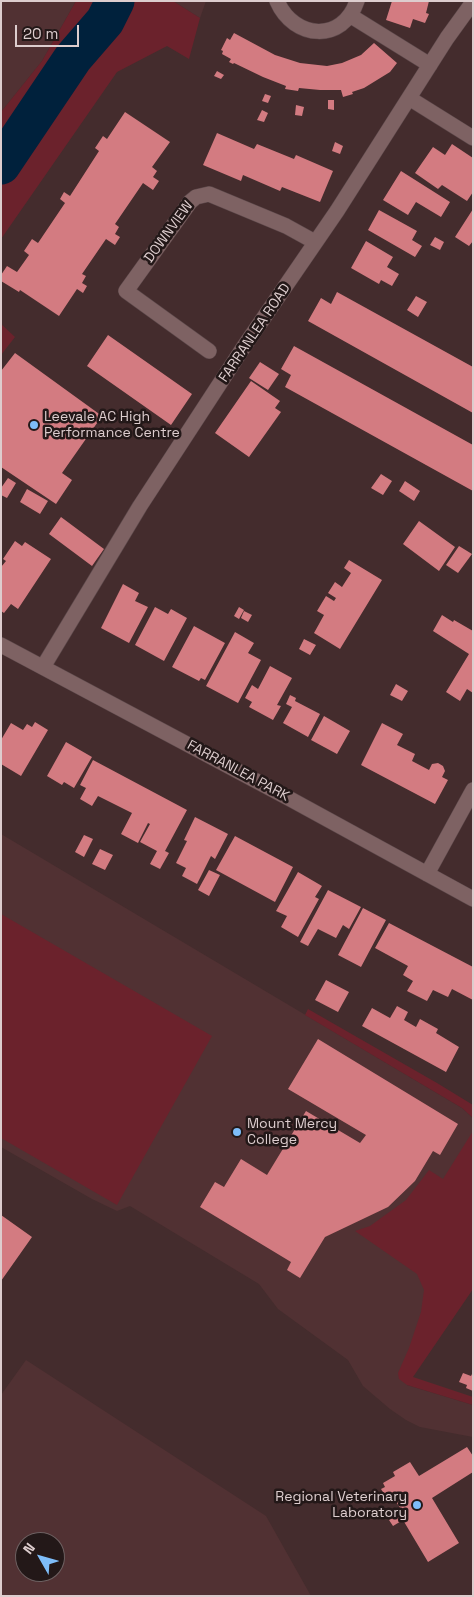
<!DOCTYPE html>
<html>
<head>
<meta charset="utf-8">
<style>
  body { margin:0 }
  #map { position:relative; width:474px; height:1597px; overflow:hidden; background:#442c2d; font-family:"Space Grotesk",sans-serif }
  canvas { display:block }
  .frame { position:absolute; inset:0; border:2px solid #ddcdce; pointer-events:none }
  .north { position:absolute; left:15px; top:1532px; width:50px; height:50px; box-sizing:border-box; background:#231818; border:1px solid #6d6061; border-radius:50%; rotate:308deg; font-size:14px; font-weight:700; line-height:20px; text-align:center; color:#ddcdce }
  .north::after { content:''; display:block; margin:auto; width:18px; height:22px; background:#7ebdf9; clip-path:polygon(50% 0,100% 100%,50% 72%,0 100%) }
  .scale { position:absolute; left:15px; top:25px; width:64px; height:22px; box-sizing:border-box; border:2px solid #ddcdce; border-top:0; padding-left:6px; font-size:15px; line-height:18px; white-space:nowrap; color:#ddcdce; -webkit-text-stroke:4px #231818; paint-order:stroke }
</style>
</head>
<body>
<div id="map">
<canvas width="474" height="1597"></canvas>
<div class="frame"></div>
<div class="north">N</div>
<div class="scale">20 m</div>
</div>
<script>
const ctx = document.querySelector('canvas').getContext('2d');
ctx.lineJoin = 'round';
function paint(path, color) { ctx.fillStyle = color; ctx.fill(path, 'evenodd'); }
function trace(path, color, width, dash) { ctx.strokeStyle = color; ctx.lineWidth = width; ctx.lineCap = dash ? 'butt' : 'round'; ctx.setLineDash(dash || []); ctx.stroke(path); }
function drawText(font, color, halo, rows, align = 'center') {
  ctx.font = font + ' "Space Grotesk",sans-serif'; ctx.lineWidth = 5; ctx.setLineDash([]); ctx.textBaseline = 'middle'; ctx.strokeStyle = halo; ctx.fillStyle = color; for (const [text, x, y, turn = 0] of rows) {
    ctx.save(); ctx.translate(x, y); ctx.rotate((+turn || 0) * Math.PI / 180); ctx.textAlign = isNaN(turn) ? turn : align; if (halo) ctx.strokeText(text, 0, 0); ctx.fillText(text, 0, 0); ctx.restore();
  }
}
paint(new Path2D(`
  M1,1H76L42,61L1,112Z
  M173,1H206L200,18Z
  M1,834L462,1108L473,1118V1268L407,1385L473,1405V1437L420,1427L406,1420L390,1409L363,1386L348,1360L278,1309L259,1284L130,1206L117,1211L92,1199L1,1147Z
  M26,1360L266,1516L311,1596H1V1395ZM25,1542H55V1572H25Z`), '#513133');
paint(new Path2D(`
  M76,1H173L200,18L189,59L167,46L117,72L1,239V112L42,61Z
  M1,324L15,337L1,355Z
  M1,914L212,1036L117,1205L1,1138Z
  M308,1009L437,1083L473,1105V1118L462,1108L305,1015Z
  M473,1131V1289L413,1377L473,1397V1405L407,1385L399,1379L398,1373L409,1348L421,1312L424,1290L417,1274L355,1231L370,1226L406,1200L429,1170L443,1179Z`), '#6b222c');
trace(new Path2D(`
  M1,165L73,58L105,21L115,1`), '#00213c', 39);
paint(new Path2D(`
  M392,1H429L426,13L429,14L425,23L413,19L410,28L386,20Z
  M234,33L275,55L300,63L327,66L342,63L361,55L374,43L397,63L390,72L364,88L352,92L353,94L343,97L341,90H320L299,88L298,91L285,89L286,86L263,77L234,63L233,64L229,62L231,59L222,54L223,51L221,50L227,38L230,40Z
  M217,71L224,75L221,79L214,76Z
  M265,94L271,96L268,103L262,101Z
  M328,100H334V110L328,109Z
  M296,105L304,107L302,116L295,115Z
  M262,110L268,113L264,122L257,120Z
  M125,112L170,142L152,167L157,171L153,177L159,181L153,190L143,183L115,224L119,227L115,234L120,237L115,245L106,239L82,274L86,276L82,283L87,286L83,293L77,289L59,316L20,290L19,292L1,281V275L7,266L17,272L29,255L24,251L32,239L38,243L65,203L60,199L64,192L70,196L99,151L95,148L103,136L107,139Z
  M217,133L254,149L257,144L294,159L296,155L333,171L320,202L282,187L280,191L243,175L241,181L203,165Z
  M335,142L343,146L340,154L332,151Z
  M452,144L473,158V192L467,201L442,185L438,189L415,173L433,147L445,155Z
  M401,171L450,202L441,217L416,202L408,215L383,200Z
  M473,209V241L469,246L455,237Z
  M379,210L417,231L412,240L422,246L415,257L368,230Z
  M435,237L444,242L440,250L430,245Z
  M366,241L393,257L387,267L399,274L392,286L381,280L379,284L351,268Z
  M337,292L473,367V413L308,321L321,298L331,304Z
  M416,296L427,302L418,317L407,310Z
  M108,335L192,394L171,425L87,366Z
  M294,346L473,445V491L285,387L291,375L281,369Z
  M15,353L102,416L62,473L72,480L56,504L1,467V371Z
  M260,362L279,374L268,390L249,378Z
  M251,381L280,401L275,408L281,412L249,457L215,433Z
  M381,474L392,481L383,495L371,488Z
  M8,478L16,483L7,498L1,495V488Z
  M405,481L420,491L414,501L399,491Z
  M27,489L48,501L40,514L20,502Z
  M61,517L104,549L92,566L49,534Z
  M419,521L455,547L439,571L403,544Z
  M15,541L22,546L25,542L51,559L18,609L11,604L4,613L1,611V567L6,561L3,559Z
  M459,546L472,554L458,573L446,565Z
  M349,560L382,580L340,649L314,633L324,615L317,611L326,596L334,601L336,598L328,593L335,582L342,587L351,573L344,568Z
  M123,584L139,593L135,601L148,607L129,643L101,628Z
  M155,607L168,614L171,609L187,618L164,661L135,645Z
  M239,607L244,610L239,619L234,616Z
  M244,611L252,615L248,622L241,618Z
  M442,615L453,622L454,620L473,631V693L467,689L460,701L446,692L469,654L433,631Z
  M194,626L225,643L205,680L201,678L199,681L172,667Z
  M235,632L254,643L248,653L261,660L238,703L206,686Z
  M304,639L316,645L310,655L299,649Z
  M270,666L292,678L277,705L281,706L273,720L249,707L252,702L245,698L252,685L258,689Z
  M396,684L408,691L402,701L390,695Z
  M290,695L296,698L295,701L320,714L308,737L283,723L292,707L286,704Z
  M324,716L350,731L337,754L311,740Z
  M35,722L48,730L21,776L1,764V740L11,723L23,730L27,724L32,727Z
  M382,723L403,734L397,745L415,754L412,761L429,770L432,764L438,763L443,766L445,771L442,777L448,780L435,804L361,765Z
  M66,742L92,757L74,788L64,782L62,785L47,776Z
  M93,760L187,810L165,851L169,853L160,869L150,864L157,851L140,842L150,824L148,823L138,843L121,834L132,813L98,796L92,806L80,799L86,788L80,785Z
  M195,817L228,834L215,859L211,856L197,884L182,876L186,868L176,863L187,841L184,840Z
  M84,835L93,839L84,857L75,852Z
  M235,836L293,867L275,902L216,870Z
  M100,849L113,855L105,870L92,864Z
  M209,870L220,875L209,896L198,890Z
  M298,872L322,886L315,897L319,899L298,937L281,927L287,916L276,911Z
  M328,890L361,907L349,929L343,925L336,938L318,929L308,946L300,942Z
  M363,908L386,920L361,967L338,955Z
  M389,923L473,967V1000L452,989L448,997L433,990L427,1001L407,991L413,981L403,975L408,966L375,948Z
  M326,980L349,992L338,1012L315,1000Z
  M397,1006L408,1012L404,1020L416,1027L420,1019L438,1029L436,1033L459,1047L446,1072L362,1026L372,1008L390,1018Z
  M318,1039L458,1124L440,1155L433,1151L415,1181L388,1207L325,1237L300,1278L287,1270L291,1262L200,1207L215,1182L224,1187L241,1159L267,1175L306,1111L360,1143L366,1135L288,1089Z
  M1,1215L32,1237L1,1281Z
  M473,1372V1391L466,1388L467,1385L459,1382L463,1373L471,1376Z
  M467,1447L473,1456V1472L432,1498L459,1543L428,1562L403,1520L393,1526L389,1520L402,1511L391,1494L386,1497L381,1489L385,1487L383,1483L395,1476L393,1472L410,1462L419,1476Z`), '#d37b81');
const street = new Path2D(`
  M277,1C294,40 343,43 357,1
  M351,16L430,65
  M409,98L473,138
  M209,351L126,291L190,202L196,197L209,194L286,226L315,242
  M1,645L292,800L473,899
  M43,667L140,506L243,348L337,211L447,38L473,2
  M427,874L473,790`);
trace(street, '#5c484a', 16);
trace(street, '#7e6263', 15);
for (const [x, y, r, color] of [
  [34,425,5,"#7ebdf9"],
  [237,1132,5,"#7ebdf9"],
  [417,1505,5,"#7ebdf9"]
]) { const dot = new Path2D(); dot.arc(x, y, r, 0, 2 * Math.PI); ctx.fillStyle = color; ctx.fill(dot); trace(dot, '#231818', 2); }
drawText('14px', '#ddcdce', '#231818', [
  ["DOWNVIEW",169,232,-54],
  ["FARRANLEA ROAD",255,333,-56],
  ["FARRANLEA PARK",238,771,28]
]);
drawText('14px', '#ddcdce', '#231818', [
  ["Leevale AC High",44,417],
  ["Performance Centre",44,433],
  ["Mount Mercy",247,1124],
  ["College",247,1140],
  ["Regional Veterinary",407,1497,"right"],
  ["Laboratory",407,1513,"right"]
], 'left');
</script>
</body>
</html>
